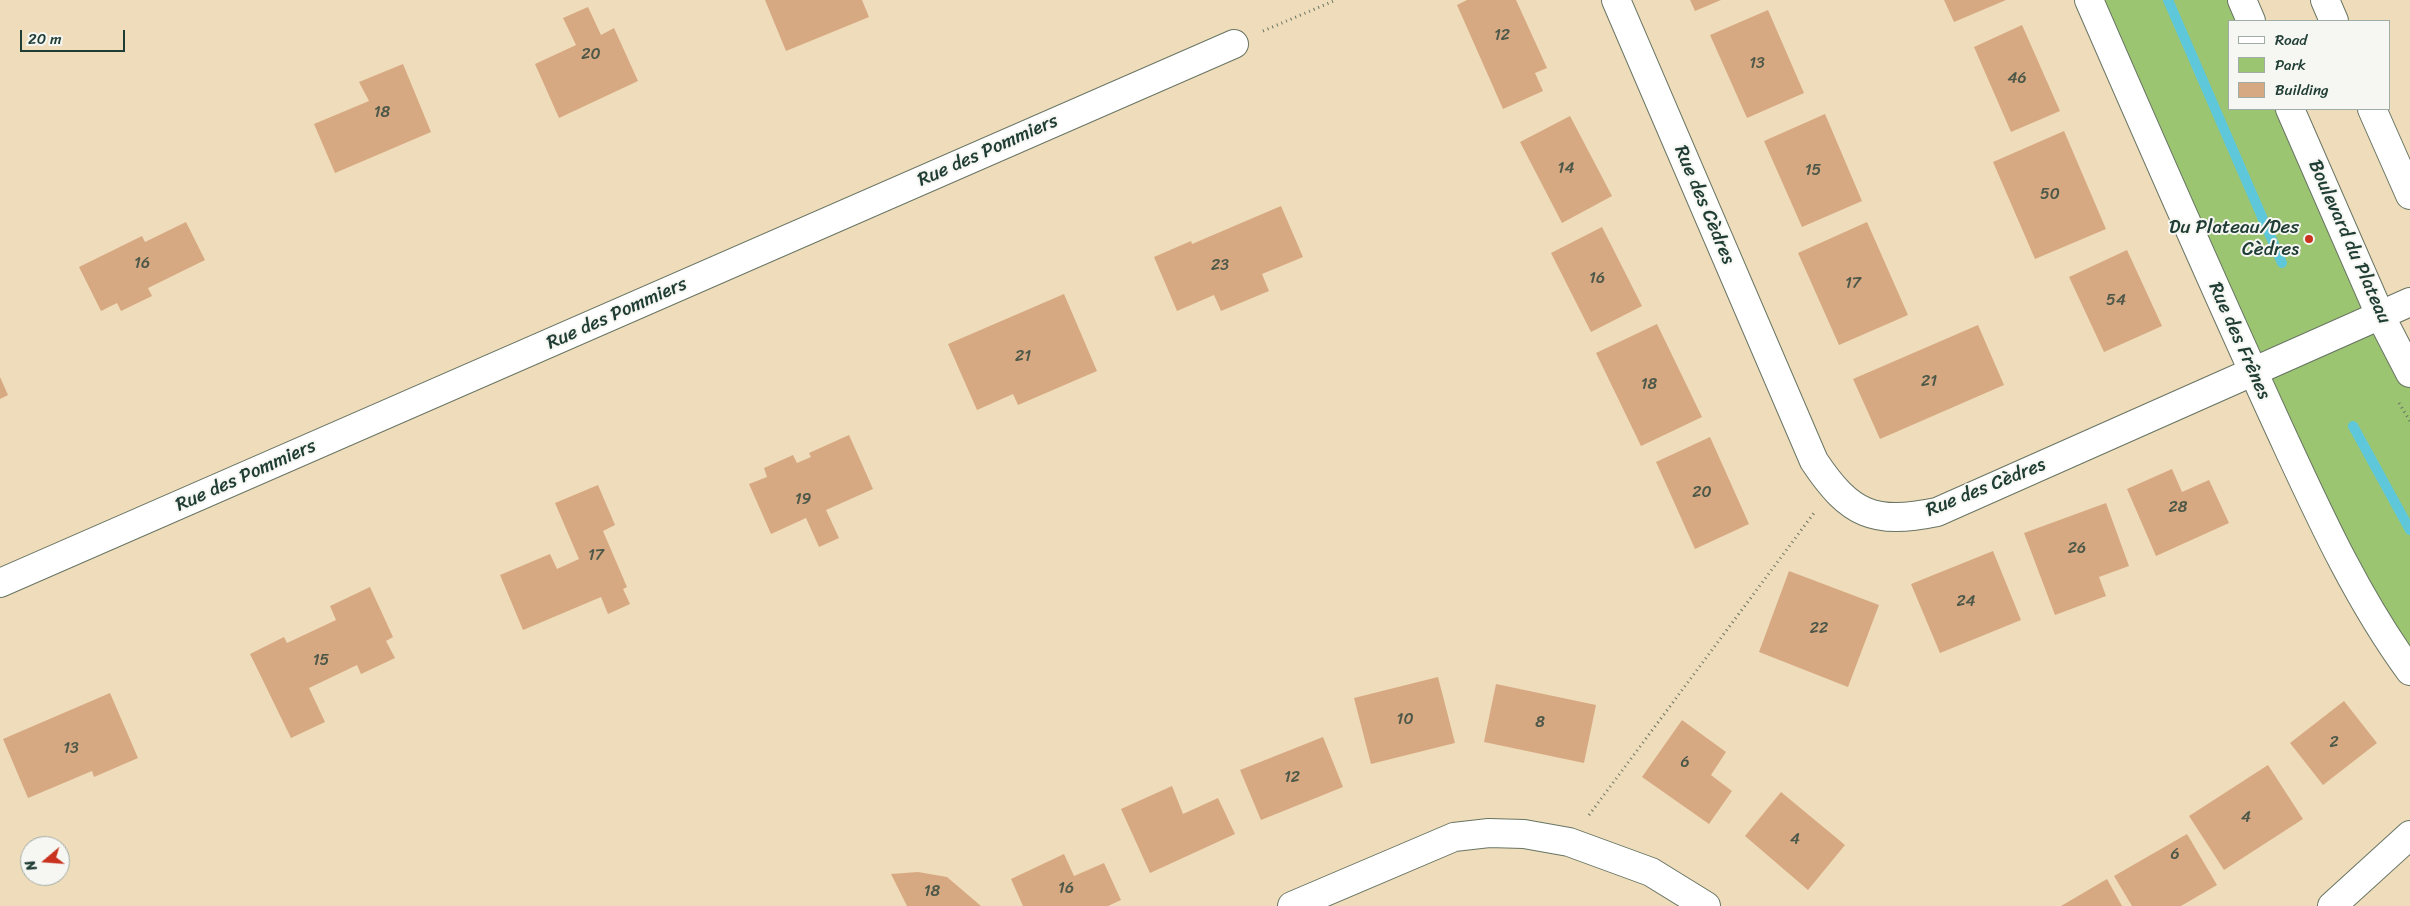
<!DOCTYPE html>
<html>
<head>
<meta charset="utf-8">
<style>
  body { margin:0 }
  #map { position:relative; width:2410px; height:906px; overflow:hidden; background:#efdcba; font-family:Sriracha,sans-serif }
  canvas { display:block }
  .legend { position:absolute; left:2228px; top:20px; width:162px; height:90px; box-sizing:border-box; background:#f6f6f2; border:1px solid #a0aca6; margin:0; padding:6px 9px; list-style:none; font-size:15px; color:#1f3d34 }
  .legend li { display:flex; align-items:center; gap:10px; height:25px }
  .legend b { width:25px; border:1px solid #a0aca6 }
  .north { position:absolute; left:20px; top:836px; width:50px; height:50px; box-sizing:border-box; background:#f6f6f2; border:1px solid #a0aca6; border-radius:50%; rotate:252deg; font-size:14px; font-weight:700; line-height:20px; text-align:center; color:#1f3d34 }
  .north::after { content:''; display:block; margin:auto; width:18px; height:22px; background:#c8321e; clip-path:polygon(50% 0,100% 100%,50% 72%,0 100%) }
  .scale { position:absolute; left:20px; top:30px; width:105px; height:22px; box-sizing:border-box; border:2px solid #1f3d34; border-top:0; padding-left:6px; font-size:15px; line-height:18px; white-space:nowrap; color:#1f3d34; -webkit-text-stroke:4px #f6f6f2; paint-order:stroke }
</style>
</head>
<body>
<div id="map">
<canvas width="2410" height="906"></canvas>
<ul class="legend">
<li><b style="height:6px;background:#fff"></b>Road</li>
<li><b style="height:14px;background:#9cc572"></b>Park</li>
<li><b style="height:14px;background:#d7a983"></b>Building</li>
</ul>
<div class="north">N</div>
<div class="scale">20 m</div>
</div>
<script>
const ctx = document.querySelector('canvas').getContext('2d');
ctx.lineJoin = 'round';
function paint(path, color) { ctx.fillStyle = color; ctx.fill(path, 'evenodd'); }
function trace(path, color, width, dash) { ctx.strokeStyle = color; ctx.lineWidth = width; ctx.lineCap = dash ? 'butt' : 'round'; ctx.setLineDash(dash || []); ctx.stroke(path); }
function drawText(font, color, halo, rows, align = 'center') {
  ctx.font = font + ' Sriracha,sans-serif'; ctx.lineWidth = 4; ctx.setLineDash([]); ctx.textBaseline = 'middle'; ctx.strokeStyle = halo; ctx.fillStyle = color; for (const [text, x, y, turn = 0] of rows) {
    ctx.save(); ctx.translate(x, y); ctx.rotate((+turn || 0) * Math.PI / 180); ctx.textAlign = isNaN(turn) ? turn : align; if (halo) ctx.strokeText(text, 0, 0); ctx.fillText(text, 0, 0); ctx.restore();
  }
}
paint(new Path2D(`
  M2089,0H2242L2251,21H2229V109H2290L2410,373V671L2398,655Z`), '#9cc572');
trace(new Path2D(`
  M2168,0L2282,263
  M2353,426L2410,530`), '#5ec7da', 10);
paint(new Path2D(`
  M765,0H862L869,17L786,51Z
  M1467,0H1516L1547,68L1535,73L1543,91L1503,109L1457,5Z
  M1690,0H1721L1695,11Z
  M1944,0H2006L1954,22Z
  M588,7L601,35L614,28L638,81L559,118L535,64L576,45L563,18Z
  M1768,10L1804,93L1747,118L1710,35Z
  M2022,25L2060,111L2011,132L1974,47Z
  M403,64L431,132L335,173L314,124L369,101L359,82Z
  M1825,114L1862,201L1802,227L1764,141Z
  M1570,116L1612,196L1562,223L1520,142Z
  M2064,131L2106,229L2035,259L1993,162Z
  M1281,206L1303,257L1262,274L1269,291L1221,311L1214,295L1177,311L1154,257L1191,241L1192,244Z
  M186,222L205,260L148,288L152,296L121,311L117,303L101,311L79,267L142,236L145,242Z
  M1867,222L1908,315L1839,345L1798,253Z
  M1602,227L1642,306L1591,332L1551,253Z
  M2127,250L2162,326L2104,352L2069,277Z
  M1064,294L1097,371L1018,405L1013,394L977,410L948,344Z
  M1657,324L1702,417L1641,446L1596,353Z
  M1978,325L2004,385L1880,439L1853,379Z
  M0,377L8,395L0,399Z
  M849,435L873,489L826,510L839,538L819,547L806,518L771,534L749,484L767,477L764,468L793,455L797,463L811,457L809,453Z
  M1710,437L1749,524L1695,549L1656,462Z
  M2172,469L2182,492L2209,480L2229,523L2156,556L2127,489Z
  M598,485L615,525L603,531L627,587L623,589L630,604L608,614L601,597L523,630L500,575L550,554L557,569L579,559L555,503Z
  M2106,503L2129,566L2099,577L2106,596L2055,615L2024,533Z
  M1993,551L2021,620L1940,653L1911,584Z
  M1789,571L1879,605L1848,687L1759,652Z
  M370,587L393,637L386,641L395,658L361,674L357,665L309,688L325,722L291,738L250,654L284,637L287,643L336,620L330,606Z
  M1438,677L1455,743L1371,764L1354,698Z
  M1496,684L1596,705L1584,763L1484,742Z
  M110,693L138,758L94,777L92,771L28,798L3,739Z
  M2344,701L2377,743L2323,785L2290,743Z
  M1682,720L1726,752L1711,775L1732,791L1709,824L1642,777Z
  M1323,737L1343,787L1261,820L1240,770Z
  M2268,765L2303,819L2224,870L2189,816Z
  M1172,786L1183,814L1218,798L1235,834L1150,873L1121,809Z
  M1781,792L1845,845L1808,890L1745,836Z
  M2187,834L2217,885L2181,906H2132L2114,876Z
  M1064,854L1074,876L1104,863L1121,900L1108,906H1023L1011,879Z
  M918,872L947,877L981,906H907L891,874Z
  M2107,879L2122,906H2061Z`), '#d7a983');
const street = new Path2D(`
  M1616,0L1814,461C1850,515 1874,525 1937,512L2410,302
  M2089,0C2153,147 2217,294 2284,439C2321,519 2358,600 2410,671
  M0,583L1234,44
  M1292,906L1454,837L1489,833L1524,834L1569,842L1651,872L1706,906
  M2332,906L2410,835`);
const secondary = new Path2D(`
  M2242,0L2251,21
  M2325,0L2334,21
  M2290,109L2380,315L2410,373
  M2372,109L2410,195`);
trace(street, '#687563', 30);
trace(secondary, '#687563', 30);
trace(new Path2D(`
  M1263,31L1336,0
  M2399,403L2410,421
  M1589,815L1814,513`), '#687563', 3, [1, 4]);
trace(street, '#fff', 28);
trace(secondary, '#fff', 28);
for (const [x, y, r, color] of [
  [2309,239,5,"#c8321e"]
]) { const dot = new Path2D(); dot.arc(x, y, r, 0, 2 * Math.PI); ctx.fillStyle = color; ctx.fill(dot); trace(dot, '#f6f6f2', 2); }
drawText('16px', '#4d5848', null, [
  ["12",1502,36],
  ["20",591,55],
  ["13",1757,64],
  ["46",2017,79],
  ["18",382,113],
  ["14",1566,169],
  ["15",1813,171],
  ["50",2050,195],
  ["16",142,264],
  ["23",1220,266],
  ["16",1597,279],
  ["17",1853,284],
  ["54",2116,301],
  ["21",1023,357],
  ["21",1929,382],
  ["18",1649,385],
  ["20",1702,493],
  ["19",803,500],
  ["28",2178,508],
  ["26",2077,549],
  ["17",596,556],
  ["24",1966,602],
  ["22",1819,629],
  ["15",321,661],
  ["10",1405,720],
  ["8",1540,723],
  ["2",2334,743],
  ["13",71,749],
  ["6",1685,763],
  ["12",1292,778],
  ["4",2246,818],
  ["4",1795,840],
  ["6",2175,855],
  ["16",1066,889],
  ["18",932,892]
]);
drawText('19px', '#1f3d34', '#f6f6f2', [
  ["Rue des Pommiers",988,151,-24],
  ["Rue des Cèdres",1704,205,67],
  ["Boulevard du Plateau",2349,242,66],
  ["Rue des Pommiers",617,314,-24],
  ["Rue des Frênes",2239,341,66],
  ["Rue des Pommiers",246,476,-24],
  ["Rue des Cèdres",1986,488,-22]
]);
drawText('19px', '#1f3d34', '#f6f6f2', [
  ["Du Plateau/Des",2299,228],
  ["Cèdres",2299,250]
], 'right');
</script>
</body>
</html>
